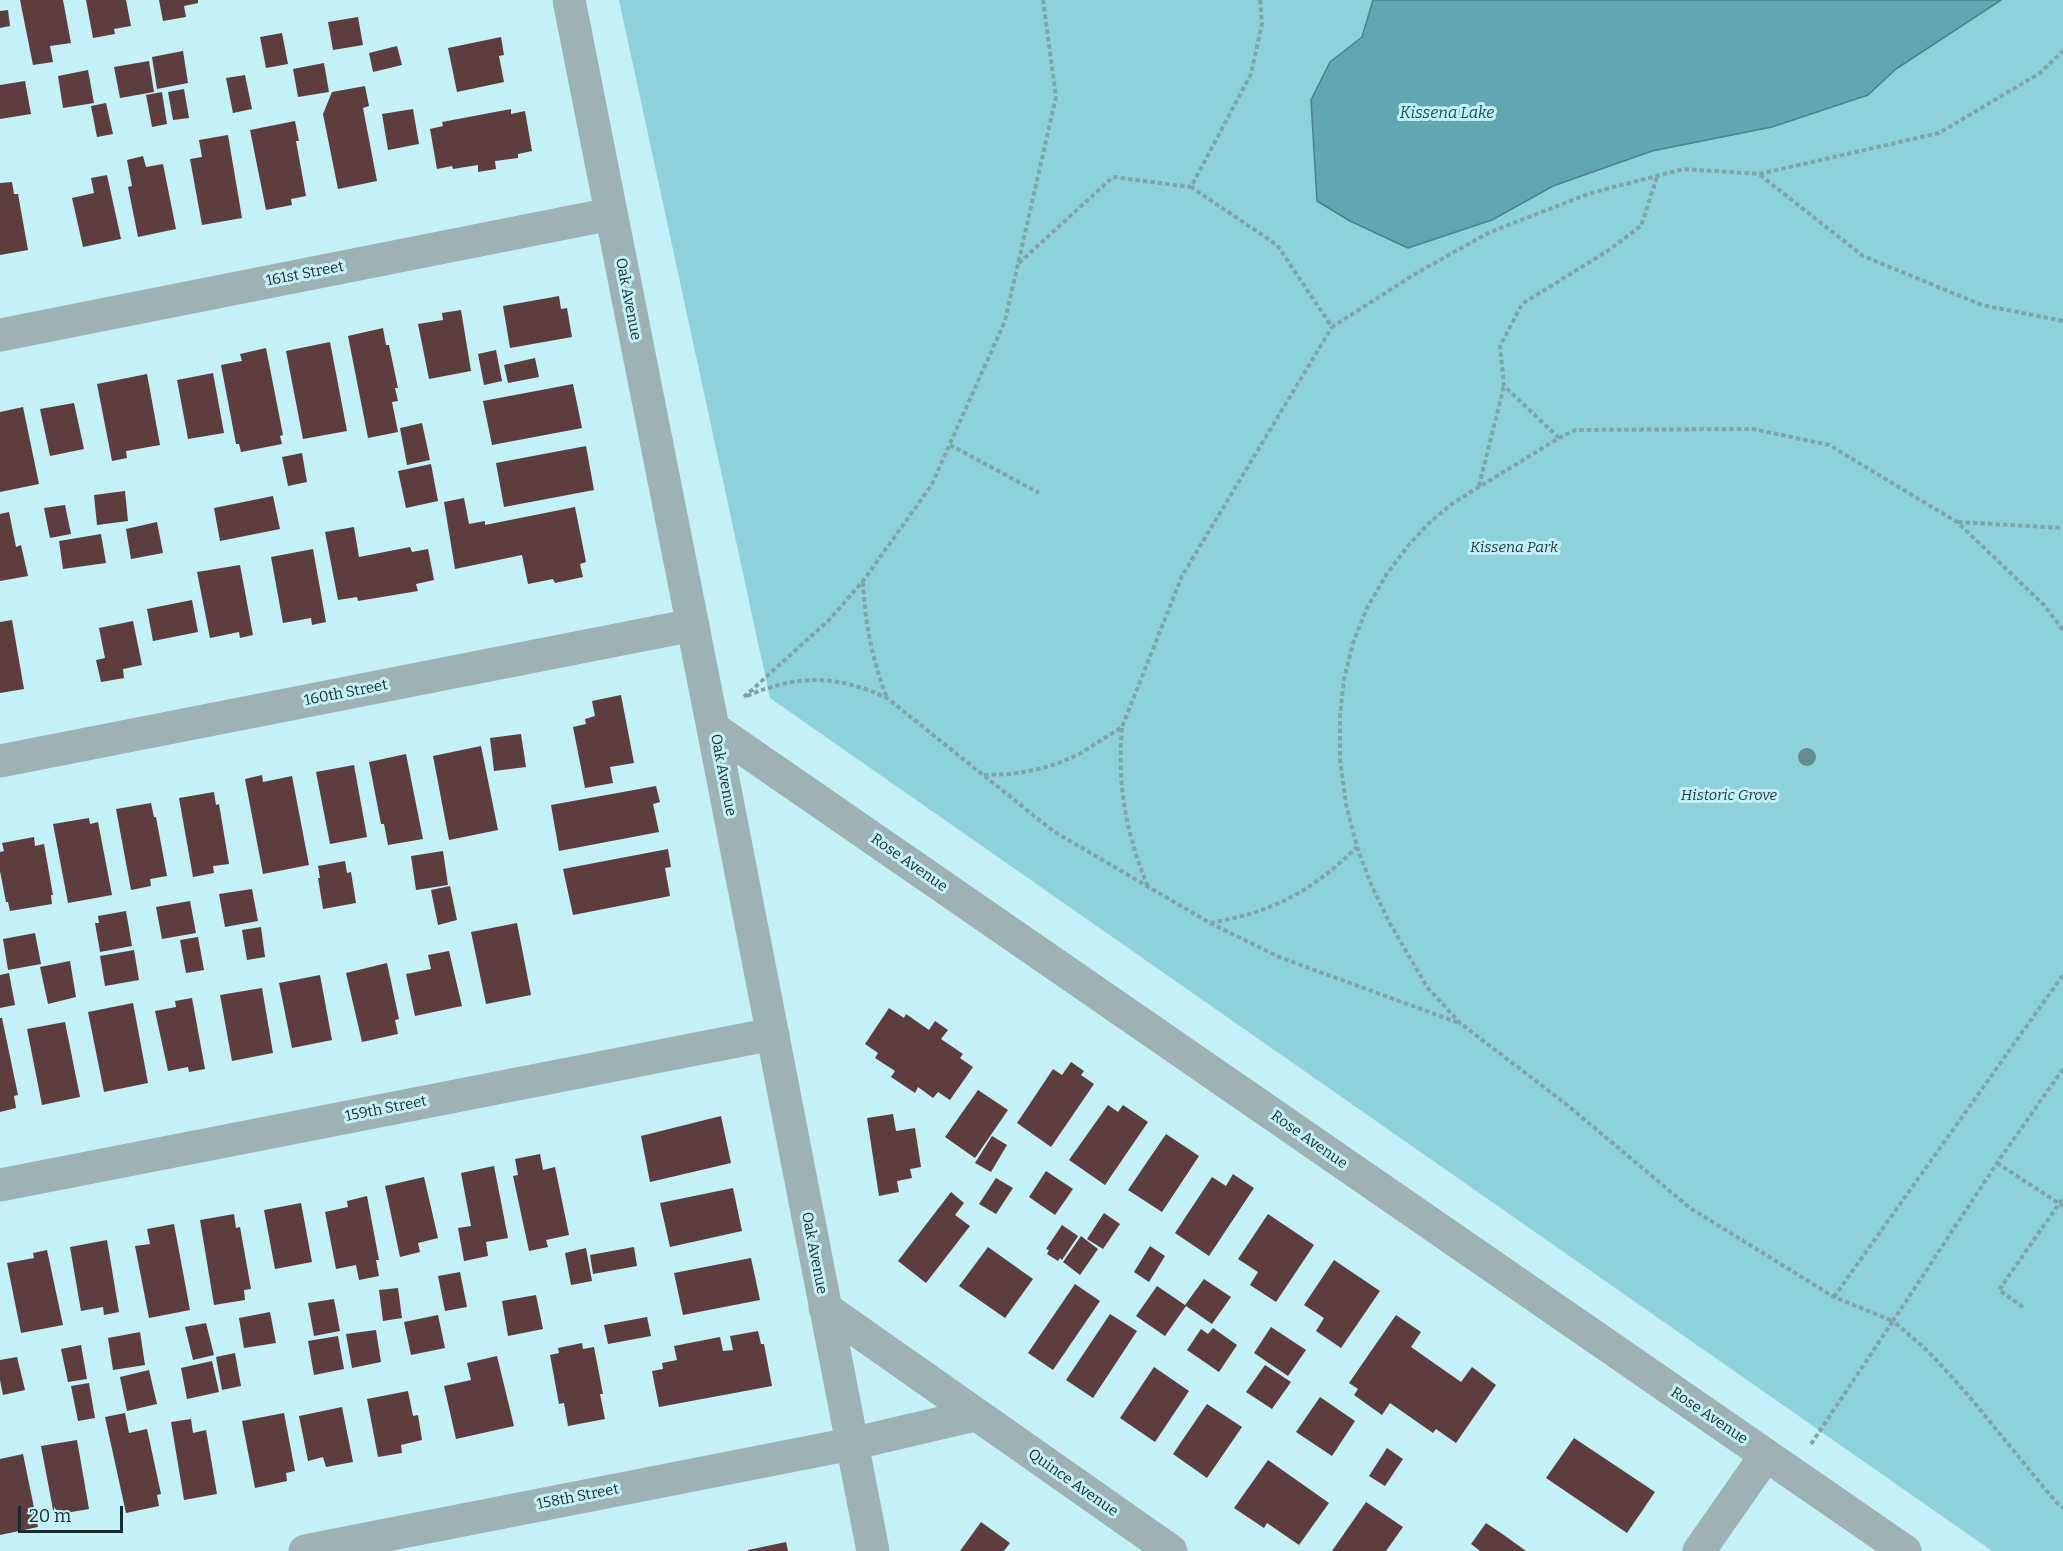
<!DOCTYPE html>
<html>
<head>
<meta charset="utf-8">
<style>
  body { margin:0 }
  #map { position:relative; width:2063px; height:1551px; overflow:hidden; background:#c3f1f7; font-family:Bitter,serif }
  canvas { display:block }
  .scale { position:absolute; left:18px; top:1506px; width:105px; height:27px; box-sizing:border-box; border:3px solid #1a2c2e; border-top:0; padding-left:8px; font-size:18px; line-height:21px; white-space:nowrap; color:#1a2c2e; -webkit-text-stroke:4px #c3f1f7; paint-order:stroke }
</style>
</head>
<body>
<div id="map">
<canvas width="2063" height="1551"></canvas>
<div class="scale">20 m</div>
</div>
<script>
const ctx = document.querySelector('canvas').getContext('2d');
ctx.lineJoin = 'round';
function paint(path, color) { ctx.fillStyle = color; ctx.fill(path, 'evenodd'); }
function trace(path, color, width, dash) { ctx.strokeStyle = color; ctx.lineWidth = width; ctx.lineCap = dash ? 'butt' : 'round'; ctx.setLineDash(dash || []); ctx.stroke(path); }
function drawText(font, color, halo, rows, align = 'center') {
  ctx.font = font + ' Bitter,serif'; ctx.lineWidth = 6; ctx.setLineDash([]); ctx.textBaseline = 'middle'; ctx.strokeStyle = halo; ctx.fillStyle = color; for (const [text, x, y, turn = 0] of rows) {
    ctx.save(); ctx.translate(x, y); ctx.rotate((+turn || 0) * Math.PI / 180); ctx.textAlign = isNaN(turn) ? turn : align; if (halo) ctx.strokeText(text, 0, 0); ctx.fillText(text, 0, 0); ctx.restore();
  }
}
paint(new Path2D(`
  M619,0H2063V1551H1992L770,698Z`), '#8dd1db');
const water = new Path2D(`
  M1373,0H2001L1896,69L1868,95L1772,127L1652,151L1553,186L1492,220L1408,248L1350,221L1317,201L1311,100L1330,62L1362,37Z`);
paint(water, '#61a7b1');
trace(water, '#4c828a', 1.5);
paint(new Path2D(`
  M20,0H63L71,43L50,46L53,62L33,65Z
  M86,0H126L131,26L114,29L115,34L93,38Z
  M159,0H198V3L184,6L186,17L163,21Z
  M8,10L10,26L0,28V11Z
  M358,17L363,45L333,50L328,22Z
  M282,33L288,64L266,68L260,37Z
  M501,37L504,55L499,56L504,82L457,92L448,48Z
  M397,46L402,65L373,72L369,53Z
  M183,51L188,83L157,89L152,57Z
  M149,61L154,92L120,98L114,67Z
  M324,63L329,92L298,97L293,69Z
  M88,70L94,103L63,108L58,76Z
  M245,75L252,109L233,113L226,78Z
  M25,81L31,114L0,119V85Z
  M365,86L369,106L363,108L377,181L338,189L323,114L332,92Z
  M184,89L189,118L173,120L168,92Z
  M162,92L167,124L152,127L146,95Z
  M106,103L113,134L97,137L91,106Z
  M413,109L419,144L388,150L382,114Z
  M511,109V114L525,111L532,151L518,154V158L495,161L496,169L478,172V165L453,169L452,166L437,169L430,129L443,126L442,122Z
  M295,121L299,141H296L306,196L291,199L292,205L266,210L250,130Z
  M228,135L242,218L202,225L190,159L202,157L199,140Z
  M143,156L146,167L163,164L176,229L138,237L128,187L132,186L127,160Z
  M107,175L121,239L83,247L72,198L94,193L91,178Z
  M12,182L14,194H18L28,250L0,255V183Z
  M559,296L561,309L567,308L572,337L510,348L503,306Z
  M461,310L471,371L429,379L418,324L443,320L442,313Z
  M383,328L386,345H389L398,388H395L398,401L392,402L398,432L368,438L348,336Z
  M330,342L347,431L303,439L286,351Z
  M266,348L283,435L280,436L282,444L241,452L239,444H236L221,365L242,361L240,354Z
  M496,350L502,381L484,385L478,354Z
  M535,358L539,377L508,383L504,365Z
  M213,373L224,433L188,439L177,380Z
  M147,374L160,445L126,451L127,458L112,461L97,384Z
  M573,384L582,428L492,445L483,401Z
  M74,403L84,449L50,456L40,409Z
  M23,407L39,484L0,492V412Z
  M422,423L430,460L407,465L400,428Z
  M586,446L594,490L504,507L496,463Z
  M302,453L307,482L288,486L282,457Z
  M431,464L438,501L406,508L398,471Z
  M125,491L128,521L97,525L94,495Z
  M273,496L280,529L220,541L214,508Z
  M464,498L469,524L485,521V525L575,507L586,562L580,564L583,577L555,583L553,579L528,584L522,555L455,569L444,502Z
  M65,505L71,534L50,538L44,508Z
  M9,512L16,547L21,545L28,576L0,581V514Z
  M157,522L163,553L131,559L126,529Z
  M354,527L359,557L410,547L412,552L428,549L434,580L416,584L418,591L358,601L357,597L338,600L325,532Z
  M101,534L106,563L63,569L59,541Z
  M313,549L326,622L312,625L311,618L283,623L271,557Z
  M240,565L253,635L240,638L239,632L210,638L197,572Z
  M192,600L198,632L153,641L147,609Z
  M12,620L24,689L0,693V622Z
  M133,621L142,665L123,669L124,678L101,682L96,660L105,658L99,628Z
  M621,695L634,763L610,767L613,783L585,788L573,727L586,724L585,719L595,716L592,701Z
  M521,734L526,767L494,771L490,738Z
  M481,746L498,830L449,840L433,756Z
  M406,754L423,839L388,845L384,824H381L369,762Z
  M354,765L367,837L330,844L316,772Z
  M262,775L263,782L292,776L309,865L263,874L245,779Z
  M656,786L660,802L653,804L659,832L559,851L551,805Z
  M214,792L216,805L219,804L229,864L213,866L214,873L193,877L179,798Z
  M151,803L154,817H156L167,876L150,879L151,886L131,890L116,809Z
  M89,818L90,824L98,822L112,895L68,903L53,824Z
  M34,837L35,846L44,844L53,895H51L52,904L10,911L8,902H6L0,871V852L4,851L2,843Z
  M668,849L671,867L665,868L670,896L573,915L563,869Z
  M443,851L448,885L416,890L411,856Z
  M345,861L347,873L351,872L356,903L323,909L318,878H320L318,866Z
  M450,886L457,920L438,925L431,890Z
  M252,889L258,921L225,927L219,894Z
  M190,901L196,933L162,939L156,907Z
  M126,911L132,946L100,952L95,923H99L98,916Z
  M517,923L531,995L486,1004L471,932Z
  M261,927L265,957L247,960L242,930Z
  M35,933L41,964L8,970L3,939Z
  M198,937L204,970L186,973L180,940Z
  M134,950L139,980L105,986L100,956Z
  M449,951L462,1006L415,1016L406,974L431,969L428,955Z
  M70,961L76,997L48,1004L40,967Z
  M387,963L399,1019L395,1020L398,1034L362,1042L346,973Z
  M9,973L15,1005L0,1008V975Z
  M320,975L332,1040L292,1048L279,983Z
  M262,988L273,1053L232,1061L220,995Z
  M192,998L205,1069L189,1072L188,1067L168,1071L155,1011L176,1007L175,1001Z
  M133,1003L148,1083L104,1092L88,1012Z
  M889,1008L904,1018L906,1014L929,1030L935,1021L948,1030L941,1039L963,1054L960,1058L973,1067L950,1100L938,1092L933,1098L918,1087L915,1093L891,1077L895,1071L875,1058L878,1053L865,1044Z
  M0,1018H2L18,1095L14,1096L16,1108L0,1112Z
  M65,1022L80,1097L42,1105L27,1029Z
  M1071,1062L1084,1071L1081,1075L1094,1084L1051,1147L1017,1123L1053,1069L1062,1075Z
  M978,1090L1008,1110L975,1158L945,1137Z
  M1108,1105L1118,1112L1123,1105L1148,1122L1105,1185L1069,1160Z
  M893,1114L896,1131L915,1128L921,1167L910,1169L912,1178L897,1181L899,1192L879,1196L867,1118Z
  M721,1116L731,1163L650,1182L641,1136Z
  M1166,1134L1199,1156L1162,1212L1128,1190Z
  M992,1136L1007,1145L991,1172L975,1163Z
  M540,1154L543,1170L555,1167L569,1235L546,1240L548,1247L529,1251L513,1176L518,1175L515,1159Z
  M494,1166L508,1238L486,1242L488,1256L464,1261L458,1228L471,1226L461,1173Z
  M1046,1171L1073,1189L1055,1215L1029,1197Z
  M1233,1174L1254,1188L1209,1256L1175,1233L1212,1177L1226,1186Z
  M424,1177L438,1238L418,1243L420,1252L400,1257L385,1186Z
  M996,1178L1013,1188L996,1214L979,1204Z
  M733,1188L742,1231L670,1247L660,1203Z
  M951,1192L964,1203L955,1215L970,1226L926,1283L898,1261Z
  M367,1196L379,1260H376L379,1276L359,1280L356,1265L336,1269L325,1212L348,1207L347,1201Z
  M301,1203L312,1262L275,1269L264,1210Z
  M1104,1213L1120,1224L1103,1249L1087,1239Z
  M234,1214L236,1228L240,1227L251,1289L244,1290L245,1300L214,1305L200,1220Z
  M1268,1214L1314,1245L1276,1302L1250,1285L1258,1272L1238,1259Z
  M174,1224L190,1310L149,1318L135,1246L150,1244L147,1229Z
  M1062,1225L1078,1236L1062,1260L1060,1258L1058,1261L1047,1254L1049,1250L1046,1249Z
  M1081,1236L1098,1249L1080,1275L1063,1262Z
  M107,1240L119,1312L104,1315L103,1307L81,1311L70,1247Z
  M1150,1246L1165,1256L1149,1282L1134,1272Z
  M634,1247L637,1266L593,1274L590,1255Z
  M988,1247L1033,1279L1005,1318L959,1286Z
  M586,1248L592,1281L571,1285L565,1253Z
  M47,1250L63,1325L21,1333L7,1263L34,1258L33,1253Z
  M751,1258L760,1300L683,1315L674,1273Z
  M1334,1260L1380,1291L1341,1348L1316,1331L1324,1318L1304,1305Z
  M460,1272L467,1307L445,1311L438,1276Z
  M1204,1279L1231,1297L1212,1324L1186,1306L1165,1336L1136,1316L1157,1286L1185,1305Z
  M1075,1284L1100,1301L1053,1370L1028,1353Z
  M398,1288L402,1318L383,1321L379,1290Z
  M536,1295L543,1329L508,1336L502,1301Z
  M334,1299L340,1331L314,1336L308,1303Z
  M270,1312L276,1343L244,1348L239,1318Z
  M1110,1314L1137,1331L1093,1398L1066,1380Z
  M438,1315L445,1348L411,1355L404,1322Z
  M1396,1315L1421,1332L1411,1347L1461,1382L1472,1367L1496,1385L1456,1443L1436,1429L1433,1433L1390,1403L1382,1415L1354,1395L1358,1389L1349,1383Z
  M647,1317L651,1336L608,1344L604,1325Z
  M206,1323L214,1355L193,1360L185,1327Z
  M1271,1327L1306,1350L1288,1376L1254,1353Z
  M1213,1328L1237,1345L1219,1372L1187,1350L1201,1329L1208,1334Z
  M376,1330L381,1362L352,1368L346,1334Z
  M758,1331L761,1344H764L772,1386L659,1407L652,1371L663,1369L662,1363L677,1360L674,1346L720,1337L723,1351L733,1350L730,1336Z
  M140,1332L145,1365L113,1370L108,1338Z
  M338,1336L344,1369L314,1375L308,1341Z
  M582,1343L583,1349L594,1347L603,1394H600L605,1419L568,1426L564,1403L559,1404L550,1355L559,1353L558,1348Z
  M81,1345L87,1379L68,1382L61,1349Z
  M235,1353L241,1386L222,1390L216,1357Z
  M497,1356L514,1426L456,1439L444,1386L471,1380L467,1363Z
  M17,1357L25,1390L3,1395L0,1380V1360Z
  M212,1361L219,1392L187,1399L181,1368Z
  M1265,1365L1291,1382L1272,1409L1246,1392Z
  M1154,1367L1189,1391L1155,1442L1120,1418Z
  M149,1370L157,1404L127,1411L120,1377Z
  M89,1383L95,1418L78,1421L71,1386Z
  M408,1391L413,1416L418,1415L422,1440L401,1445L402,1453L378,1457L367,1399Z
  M1320,1397L1355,1421L1332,1456L1296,1432Z
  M1207,1404L1242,1427L1207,1478L1173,1454Z
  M342,1407L353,1462L326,1467L323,1457L308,1461L299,1416Z
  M125,1413L129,1433L147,1429L161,1494L157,1495L159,1506L126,1513L105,1417Z
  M284,1413L295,1471L286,1473L287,1481L255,1488L242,1421Z
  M191,1419L193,1433L206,1430L217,1494L184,1500L171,1422Z
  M1574,1438L1655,1492L1627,1533L1546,1478Z
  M77,1440L89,1509L54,1515L41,1446Z
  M1387,1448L1403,1459L1385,1486L1369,1476Z
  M23,1454L38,1527L0,1535V1459Z
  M1268,1460L1329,1503L1299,1545L1267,1523L1264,1528L1234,1508Z
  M1366,1502L1403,1527L1386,1551H1332Z
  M981,1522L1010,1543L1004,1551H960Z
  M1486,1523L1501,1533L1526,1551H1480L1471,1544Z
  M786,1542L788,1551H748V1550Z`), '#5e3d3e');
trace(new Path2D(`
  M1260,0L1262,24L1251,74L1191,187L1277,245L1332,327L1415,274L1490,232L1591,193L1683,169L1759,174L1939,133L2040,73L2063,51
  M1760,175L1863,256L1982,305L2063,321
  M1019,263L1113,177L1191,187
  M1559,438L1504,386L1500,346L1522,304L1609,250L1641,226L1657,177
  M950,445L1039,493
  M1479,486L1504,386
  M1958,522L2063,528
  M863,582C865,623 872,659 887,698
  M747,696C798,674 838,675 887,698L1053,831L1210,923C1273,912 1311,892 1357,847
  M744,697L830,619L863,581L931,486L1005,321L1056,97L1043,0
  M1122,728C1117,786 1126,833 1148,887
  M984,775L1010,774L1035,770L1059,763L1081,753L1122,727L1182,576L1332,327
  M1210,923L1279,957L1459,1023
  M2063,1069L1997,1163L1893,1321L1929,1352L1968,1395L2055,1501L2063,1508
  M1997,1163L2063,1206
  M1834,1297L2063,975
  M2023,1307L1999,1290L2063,1198
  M1811,1444L1893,1321L1834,1297L1690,1208L1566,1104L1460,1023L1427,987L1388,920L1371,884L1357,847L1346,804L1340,760V716L1344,679L1353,643L1367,608L1386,575L1408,546L1429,523L1453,503L1559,438L1575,430L1753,429L1829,445L1957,522L2044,605L2063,630`), '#81a4a9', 4, [4.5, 3]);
trace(new Path2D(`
  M569,0L713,728L873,1551
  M0,335L611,214
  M713,728L1905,1551
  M0,761L693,625
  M0,1185L773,1034
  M825,1308L1171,1551
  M305,1551L851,1444L975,1415
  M1699,1551L1766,1455`), '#9eb1b4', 33);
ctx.fillStyle = '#648c92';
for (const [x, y] of [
  [1807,757]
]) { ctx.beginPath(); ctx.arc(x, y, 9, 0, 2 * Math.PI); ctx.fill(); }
drawText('15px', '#1a2c2e', '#c3f1f7', [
  ["161st Street",305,274,-11],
  ["Oak Avenue",628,299,79],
  ["160th Street",346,693,-11],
  ["Oak Avenue",723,775,79],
  ["Rose Avenue",909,863,35],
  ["159th Street",386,1109,-11],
  ["Rose Avenue",1309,1140,35],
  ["Oak Avenue",814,1253,79],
  ["Rose Avenue",1709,1416,34],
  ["Quince Avenue",1073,1483,35],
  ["158th Street",578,1497,-11]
]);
drawText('italic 15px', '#173a3f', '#c3f1f7', [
  ["Kissena Park",1514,548],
  ["Historic Grove",1729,796]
]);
drawText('italic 16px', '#15525a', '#c3f1f7', [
  ["Kissena Lake",1447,114]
]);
</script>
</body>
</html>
